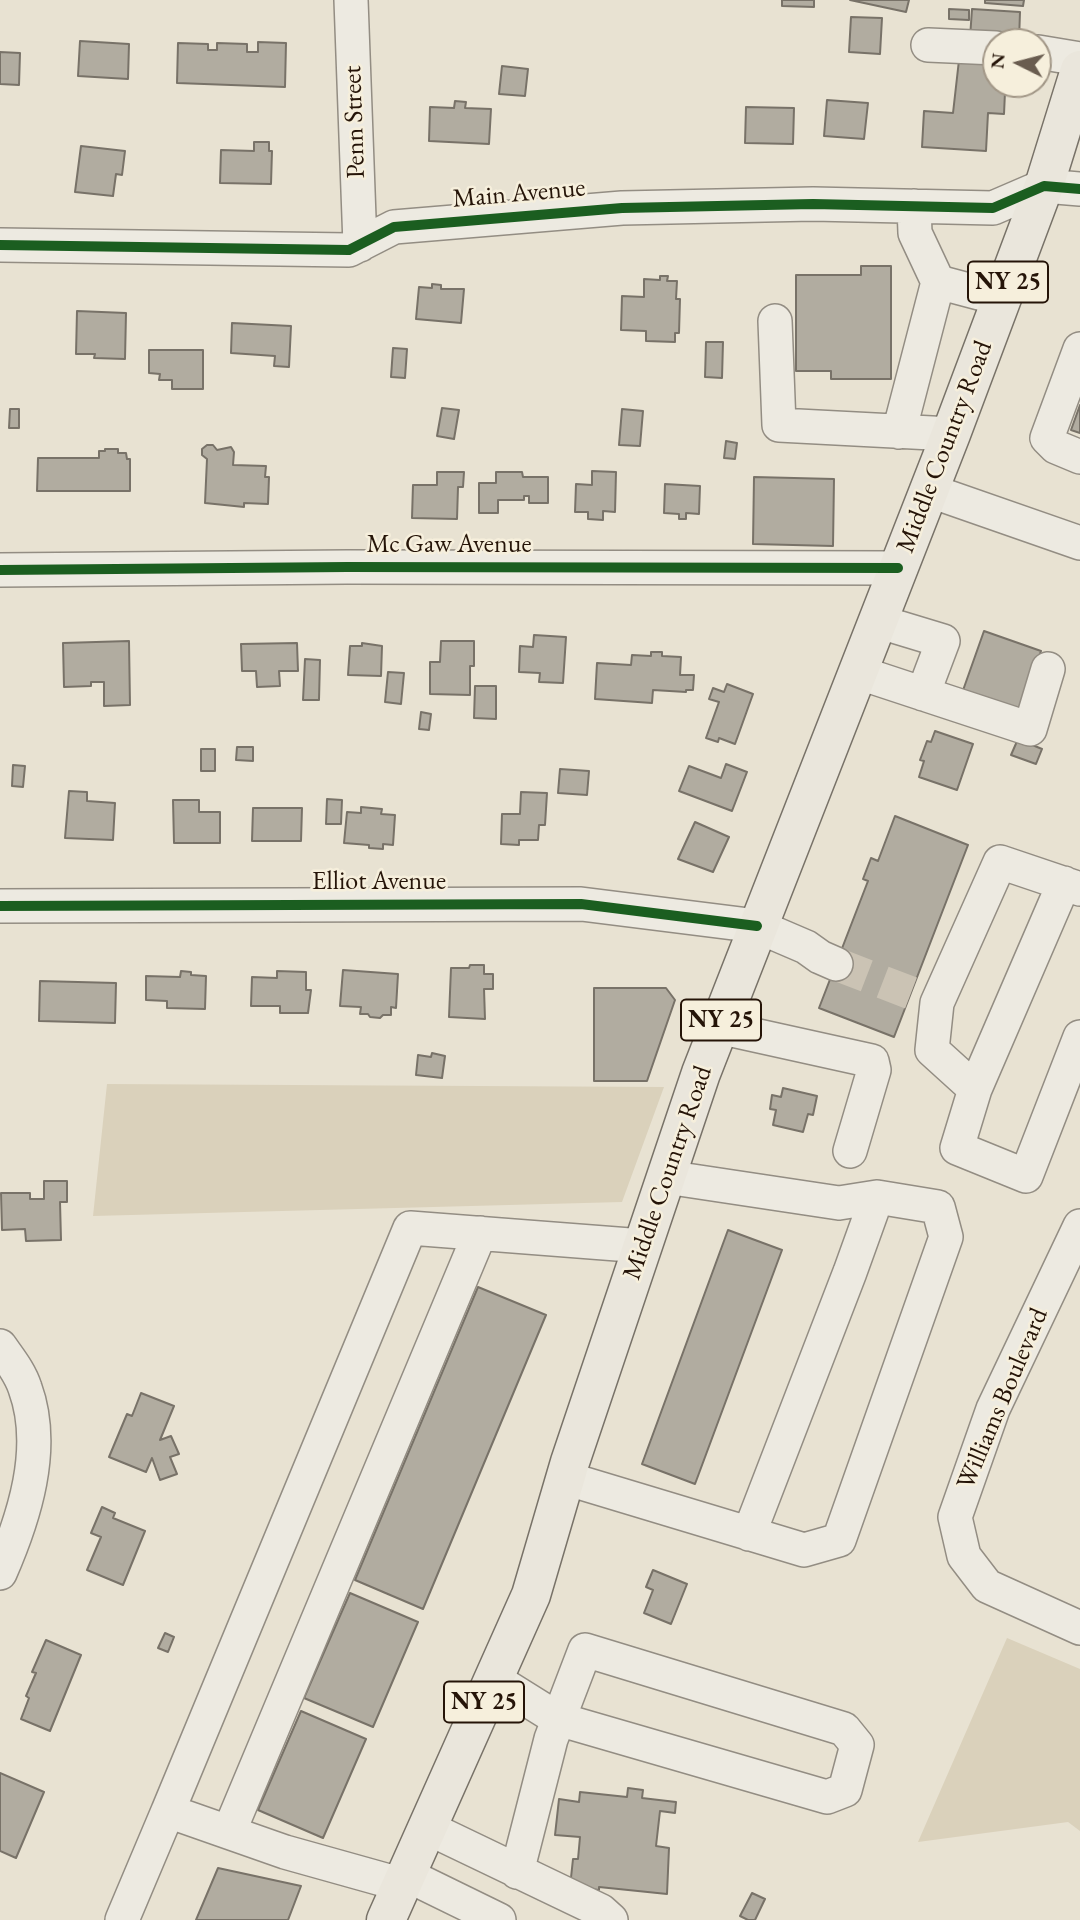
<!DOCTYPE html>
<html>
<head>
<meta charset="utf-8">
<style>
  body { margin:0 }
  #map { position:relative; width:1080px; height:1920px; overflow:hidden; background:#e8e2d2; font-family:"EB Garamond",serif }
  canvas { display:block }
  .north { position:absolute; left:982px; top:28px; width:70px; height:70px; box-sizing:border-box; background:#f6efdc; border:2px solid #a29787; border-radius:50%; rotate:276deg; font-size:19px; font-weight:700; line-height:28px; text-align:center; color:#251408 }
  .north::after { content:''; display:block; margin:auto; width:24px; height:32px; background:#695c4f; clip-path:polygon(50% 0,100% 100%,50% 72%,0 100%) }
</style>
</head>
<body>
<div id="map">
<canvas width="1080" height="1920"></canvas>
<div class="north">N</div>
</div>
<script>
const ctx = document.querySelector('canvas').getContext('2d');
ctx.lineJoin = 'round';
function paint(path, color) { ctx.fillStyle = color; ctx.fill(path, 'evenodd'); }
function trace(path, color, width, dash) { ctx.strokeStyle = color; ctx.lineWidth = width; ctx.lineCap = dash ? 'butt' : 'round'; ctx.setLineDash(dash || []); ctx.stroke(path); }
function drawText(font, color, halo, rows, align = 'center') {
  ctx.font = font + ' "EB Garamond",serif'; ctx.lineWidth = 5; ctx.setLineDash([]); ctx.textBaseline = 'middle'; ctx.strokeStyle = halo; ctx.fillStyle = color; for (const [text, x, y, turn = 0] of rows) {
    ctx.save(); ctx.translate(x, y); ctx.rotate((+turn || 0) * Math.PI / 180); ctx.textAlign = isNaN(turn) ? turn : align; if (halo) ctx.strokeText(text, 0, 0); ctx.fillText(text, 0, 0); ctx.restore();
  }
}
paint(new Path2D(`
  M107,1084L664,1087L622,1202L93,1216Z
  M1007,1638L1080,1669V1831L1068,1822L918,1842Z`), '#dad1bb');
const building = new Path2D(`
  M782,0H814V7L782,6Z
  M850,0H909L906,12Z
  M985,0H1024L1023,6L985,3Z
  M949,9L969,10V20L949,19Z
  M972,9L1020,12L1019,41L970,38Z
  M851,17L882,18L880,54L849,52Z
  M80,41L129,44L128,79L78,76Z
  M258,42L286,43L285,87L177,83L178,43L208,44V50H217V43L247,44V52H258Z
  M0,52L20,53L19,85L0,84Z
  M959,60L996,62V84H1016V93L1005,92L1004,114L988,113L986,151L922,147L924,111L953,113Z
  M502,66L528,69L525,96L499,94Z
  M827,100L868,103L864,139L824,136Z
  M455,101L466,102L465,108L491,109L489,144L429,141L430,107L454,108Z
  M746,107L794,108L793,144L745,143Z
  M254,142H269V151H272L271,184L220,183L221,150L254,151Z
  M81,146L125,151L122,175L116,174L113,196L75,192Z
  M861,266H891V379H831V371H796V275H861Z
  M660,276H668L667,281H677L676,299H680L679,333H675V342L646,341V331L621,330L622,296L644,297V279L660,280Z
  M432,284L441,285V289H464L461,323L416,319L419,287L432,288Z
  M77,311L126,313L125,359L94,358L95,354H76Z
  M232,323L291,326L289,367L274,366L275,356L231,353Z
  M706,342H723L722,378L705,377Z
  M393,348L407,349L405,378L391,377Z
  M149,350H203V389H172V380H159L160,374L149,373Z
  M1080,405V433L1071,430Z
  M442,408L459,410L454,439L437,436Z
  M10,409H19V428H9Z
  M622,409L643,411L640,446L619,445Z
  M726,441L737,443L735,459L724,458Z
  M207,445H213L217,450L231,447L234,452L233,465L266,466L265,477H269L268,504L244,503V507L205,503L207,459L202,455V449Z
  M105,449H118V453H126L127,459H130V491H37L38,458H99V451H105Z
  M592,471L616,472L615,512L603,511V520L588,519V512H575L576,484L592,485Z
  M437,472H464L463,487H458L457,519L412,518L413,485H437Z
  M496,472H522L523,477H548V503H529V496H524V500H498V513H479V483H496Z
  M754,477L834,479L833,546L753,544Z
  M665,484L700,486L699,514L686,513V519H679V514L664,513Z
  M984,631L1041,651L1018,716L961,696Z
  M534,635L566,637L563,683L539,682L540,673L519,672L520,646L533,647Z
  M129,641L130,705L104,706V682H91V686L64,687L63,643Z
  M441,641H474V666H470V695L430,694V662H440Z
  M297,643L298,671H279L280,686L257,687L256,671H242L241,644Z
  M362,643L382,646L381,676L348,675L350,646H362Z
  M651,652H662V656L681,657L680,675H694L693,690H686V692L653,690L652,703L595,699L597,663L631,665L632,655L651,656Z
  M305,659L320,660L319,700H303Z
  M388,672L404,673L401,704L385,702Z
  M727,684L753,694L735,744L719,738L718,742L706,738L719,702L709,699L713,688L724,692Z
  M475,686H496V719L474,718Z
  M421,712L431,714L429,730L419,729Z
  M935,731L973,744L957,790L919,777L924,761L920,760L927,741L931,742Z
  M1018,739L1042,749L1036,764L1011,755Z
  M237,747H253V761L236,760Z
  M201,749H215V771H201Z
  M726,764L747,772L732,811L679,791L689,766L721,778Z
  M13,765L25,766L23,787L12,786Z
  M560,769L589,771L587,795L558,793Z
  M69,791L87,792V801L115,803L113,840L65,838Z
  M521,792L547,793L545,825H539L538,840H519V845L501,844L502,814H520Z
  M327,799L342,800L341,824H326Z
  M173,800H199V812H220V843H174Z
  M361,807L382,809L381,814L395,815L393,845L383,844V849L369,848V845L344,843L347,812L361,813Z
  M253,808H302L301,841H252Z
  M895,816L968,845L894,1037L819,1008L868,881L863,879L871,858L878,861Z
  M695,822L729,837L713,872L678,859Z
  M470,965H484V974H493V989H484L485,1019L449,1017L451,968H469Z
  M343,970L398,974L396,1008L391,1007V1015H383L380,1018L370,1017L368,1014H360L361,1007L340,1006Z
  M181,971L191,972V975L206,976L205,1009L167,1008V1001L146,1000V976L180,977Z
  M277,971L306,972V990H311L308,1013H280V1006H251L252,977L277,978Z
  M40,981L116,983L115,1023L39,1021Z
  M594,988H666L675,1000L647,1081H594Z
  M432,1053L445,1056L442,1078L416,1075L418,1055L431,1057Z
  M783,1088L817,1096L813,1115L808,1114L803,1132L773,1125L776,1110L770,1109L772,1095L781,1097Z
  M44,1181H67V1202H60L61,1240L26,1241L25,1229L2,1230L1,1193H30V1199H44Z
  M728,1230L782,1250L695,1484L642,1464Z
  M478,1287L546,1315L423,1609L355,1580Z
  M141,1393L174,1406L160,1440L171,1436L179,1454L170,1457L177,1474L160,1480L152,1458L146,1472L109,1457L127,1414L132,1416Z
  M102,1507L115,1513L113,1518L145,1531L123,1585L87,1570L101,1537L91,1533Z
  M653,1570L687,1584L671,1624L644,1613L653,1590L646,1587Z
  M350,1593L418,1622L373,1727L304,1698Z
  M165,1633L174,1637L168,1652L158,1648Z
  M46,1640L81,1655L50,1731L21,1719L29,1698L26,1696L36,1673L32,1672Z
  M301,1711L366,1739L323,1838L258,1810Z
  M0,1773L44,1792L16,1858L0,1851Z
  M628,1788L643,1790L642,1798L676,1802L675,1813L660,1811L656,1846L669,1848L667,1894L599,1887V1890L570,1887L573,1859H578L580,1837L555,1835L559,1799L579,1802L580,1792L627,1797Z
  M218,1868L301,1886L288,1920H196Z
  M752,1893L765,1899L755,1920H748L740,1916Z`);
paint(building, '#b1aca0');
trace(building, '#787268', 2);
trace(new Path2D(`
  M836,964L911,993`), '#cbc3b4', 33, [33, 17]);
const minor = new Path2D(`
  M351,0L360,245
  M928,45L996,48
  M1038,52L1080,59
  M914,206L915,233L938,282
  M0,245L349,250L394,227L622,208L813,204L993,208L1044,186L1080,189
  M775,321L779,425L951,434
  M1080,349L1047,438L1056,447L1080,457
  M899,432L938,282L1002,299
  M928,490L1080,543
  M0,570L347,567L898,568
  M877,621L943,641L923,694
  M857,672L1030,729L1048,669
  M1080,889L1000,862L937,1003L932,1050L975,1089L957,1148L1026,1176L1080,1037
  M0,906L581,904L757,926L806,947L820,957L836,964
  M718,1027L872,1061L874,1070L850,1151
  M975,1089L1064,883
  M1080,1226L993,1409L955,1517L964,1556L987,1586L1080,1628
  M0,1346C9,1359 20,1372 25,1388C47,1448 24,1518 0,1573
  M565,1478L804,1550L839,1540L946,1237L938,1207L877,1197L839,1203L666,1177
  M749,1534L850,1272L877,1197
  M494,1679L558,1719L827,1797L845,1790L857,1745L844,1729L585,1650L551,1739L517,1872
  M168,1811L410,1228L643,1246
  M428,1828L601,1911L611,1920
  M229,1832L480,1233
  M407,1875L499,1920
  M122,1920L168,1811L285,1852L403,1885`);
const major = new Path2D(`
  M386,1920L531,1595L570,1462L701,1073L951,434L1044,186L1080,70`);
trace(minor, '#938d83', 36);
trace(major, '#787268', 41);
trace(minor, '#edeae1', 33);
trace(major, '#eae6dc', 38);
trace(new Path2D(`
  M0,245L349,250L394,227L622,208L813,204L993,208L1044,186L1080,189
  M0,570L347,567L898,568
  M0,906L581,904L757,926`), '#1b5e20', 10);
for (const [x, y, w] of [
  [1008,282,80],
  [721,1020,80],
  [484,1702,80]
]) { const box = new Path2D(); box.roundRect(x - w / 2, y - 20.5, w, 41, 5); ctx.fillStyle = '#f6efdc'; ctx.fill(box); trace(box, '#251408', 2); }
drawText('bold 24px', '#251408', null, [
  ["NY 25",1008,282],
  ["NY 25",721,1020],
  ["NY 25",484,1702]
]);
drawText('26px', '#251408', '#f6efdc', [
  ["Penn Street",355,122,-92],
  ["Main Avenue",519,194,-5],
  ["Middle Country Road",945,447,-69],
  ["Mc Gaw Avenue",449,545],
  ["Elliot Avenue",379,882],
  ["Middle Country Road",668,1173,-71],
  ["Williams Boulevard",1003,1399,-67]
]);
</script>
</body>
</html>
